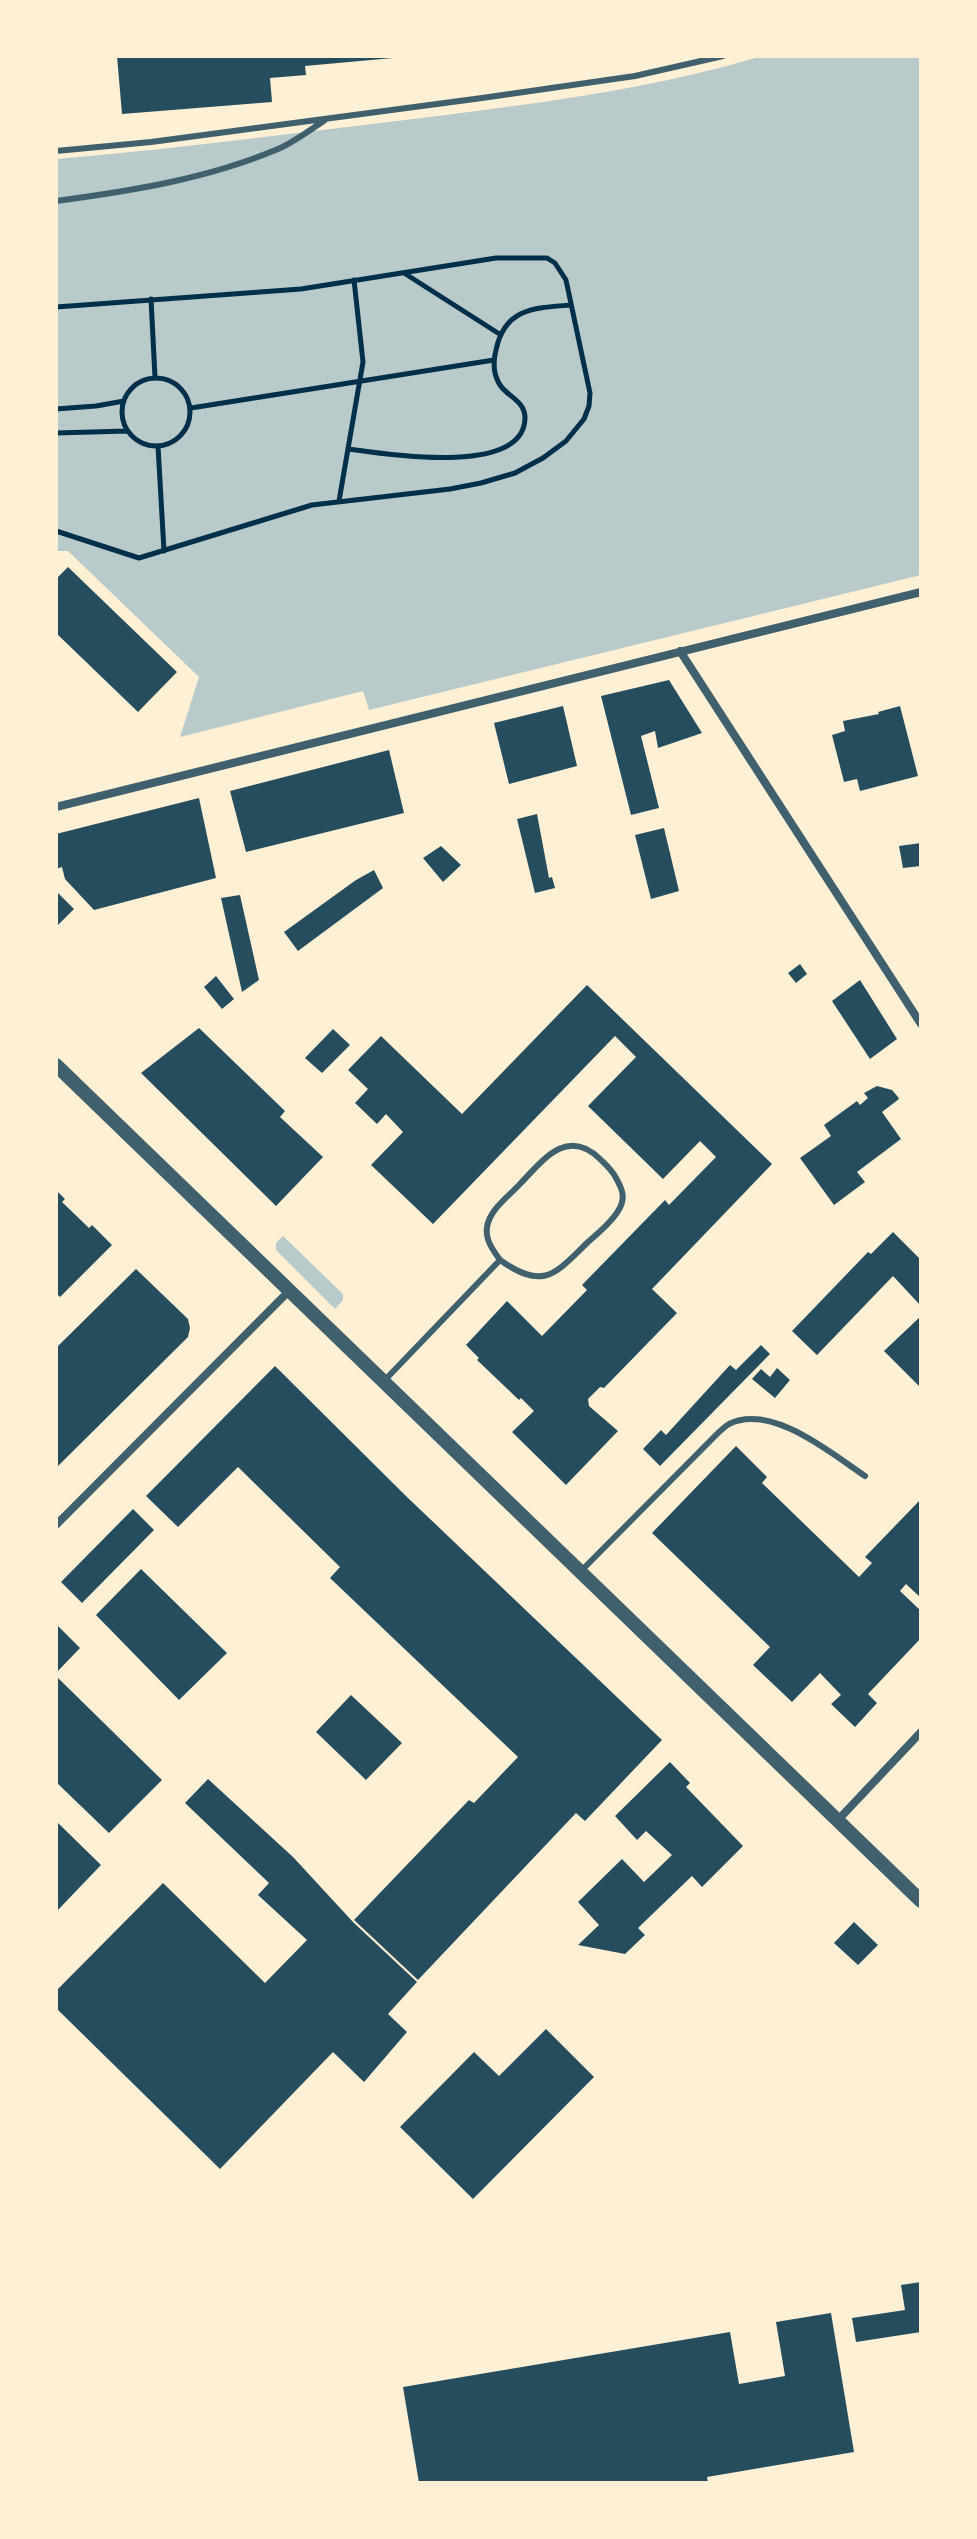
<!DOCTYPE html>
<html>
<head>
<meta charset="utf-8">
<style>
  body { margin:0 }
  #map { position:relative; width:977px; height:2539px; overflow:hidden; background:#fdf0d5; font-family:"Nunito Sans",sans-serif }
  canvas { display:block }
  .frame { position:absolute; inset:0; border:58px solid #fdf0d5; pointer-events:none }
</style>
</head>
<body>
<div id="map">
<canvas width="977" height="2539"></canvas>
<div class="frame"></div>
</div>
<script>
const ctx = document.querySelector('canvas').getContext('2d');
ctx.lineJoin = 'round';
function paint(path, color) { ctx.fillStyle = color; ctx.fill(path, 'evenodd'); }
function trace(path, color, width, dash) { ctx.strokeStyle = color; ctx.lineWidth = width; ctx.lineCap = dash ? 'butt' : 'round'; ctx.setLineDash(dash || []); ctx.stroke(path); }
paint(new Path2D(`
  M762,56H921V575L369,710L363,691L180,737L199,677L68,551H56V159C173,149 289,134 405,120C524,105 646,91 762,56Z
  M283,1236L343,1294V1300L335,1309L276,1250V1243Z`), '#b9caca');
paint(new Path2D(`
  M117,56H393V58L305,66L306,75L270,78L272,102L122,114Z
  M68,567L177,672L138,712L56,633V579Z
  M669,680L702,733L658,748L655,731L641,736L659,808L631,815L601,696Z
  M563,706L577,766L509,784L494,723Z
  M900,706L918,776L860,791L857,779L844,782L832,735L845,731L843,721L879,714L878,712Z
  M389,750L404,813L246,852L230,791Z
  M199,798L216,878L94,910L65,879L62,867L56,869V834Z
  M537,814L549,878L552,877L555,888L535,893L517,819Z
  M664,828L679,891L651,899L635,835Z
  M921,843V866L903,868L899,846Z
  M441,846L461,865L443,882L423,858Z
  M374,870L383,888L298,951L284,932L356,880Z
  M56,891L74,909L56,927Z
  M240,895L259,980L242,992L221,898Z
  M800,964L807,974L796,983L788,973Z
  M216,976L234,999L222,1009L204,987Z
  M860,980L897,1039L870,1059L832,1001Z
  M587,985L772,1164L652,1289L677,1313L604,1388L600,1387L588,1399L589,1406L618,1431L566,1485L512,1432L534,1411L521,1398L519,1400L477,1360L479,1358L466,1345L507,1301L542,1336L587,1290L582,1285L665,1200L669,1205L716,1157L700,1141L663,1179L588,1106L636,1057L615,1036L433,1224L371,1165L403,1132L386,1114L377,1124L355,1103L368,1089L348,1070L381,1036L462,1114Z
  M199,1028L285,1111L280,1117L323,1157L276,1206L141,1073Z
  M333,1029L350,1045L322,1073L305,1058Z
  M877,1086L892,1090L898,1097L899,1099L882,1112L901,1139L857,1172L865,1182L834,1205L800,1158L831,1136L824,1125L857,1101L860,1105L868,1098L864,1093Z
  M56,1190L65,1199L62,1202L89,1228L92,1225L112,1245L60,1297L56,1293Z
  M893,1232L921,1260V1306L893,1276L817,1355L792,1331L868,1252L871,1254Z
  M136,1269L188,1319L190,1328L188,1337L56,1468V1348Z
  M921,1316V1388L884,1351Z
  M761,1345L770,1354L660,1466L643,1449L661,1430L666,1435L730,1365L736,1370Z
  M275,1366L407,1497L662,1740L585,1821L576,1813L418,1980L354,1920L469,1800L474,1803L518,1757L330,1578L340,1567L238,1467L178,1527L146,1496Z
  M777,1368L790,1380L775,1398L752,1379L761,1369L770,1377Z
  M736,1446L767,1477L762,1483L859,1577L872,1563L865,1557L921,1499V1598L906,1584L900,1591L921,1611V1638L868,1694L877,1703L855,1727L831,1704L841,1695L820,1673L792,1702L753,1665L770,1647L652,1533Z
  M133,1509L154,1530L82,1603L61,1582Z
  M141,1569L227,1653L179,1700L96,1615Z
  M56,1624L80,1648L56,1673Z
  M56,1676L162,1780L109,1833L56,1782Z
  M351,1695L402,1743L366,1780L316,1732Z
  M670,1762L690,1783L686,1787L743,1846L702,1887L692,1876L638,1928L645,1935L625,1954L578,1945L599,1925L578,1902L622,1859L644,1882L672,1855L646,1831L637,1840L615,1816Z
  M208,1779L293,1857L353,1922L417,1982L388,2014L407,2032L364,2082L333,2052L220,2169L56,2008V1991L163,1883L265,1983L307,1940L258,1895L269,1883L185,1803Z
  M56,1821L101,1865L56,1912Z
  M854,1922L878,1945L858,1965L834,1943Z
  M546,2029L594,2077L473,2199L400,2127L474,2052L499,2076Z
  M921,2282V2332L856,2342L852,2318L905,2310L901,2285Z
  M831,2313L854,2452L707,2477L708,2483H419L403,2387L730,2332L739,2384L785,2376L776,2322Z`), '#264d5e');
trace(new Path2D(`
  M404,273L501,335
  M151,299L155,377
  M56,307L301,289L496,258H547L555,263L566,280L590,393L589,406L584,419L566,441L543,458L515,473L481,483L450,489L312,505L139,558L56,531
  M122 412a34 34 0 1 1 68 0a34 34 0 1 1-68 0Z
  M191,408L494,360
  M56,409L96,406L124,401
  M56,433L127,431
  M158,446L164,551
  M348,449C384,454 524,477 525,418C525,401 508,397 500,385C493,374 493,362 496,350C505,307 536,308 571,305
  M339,501L363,362L354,280`), '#003049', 5);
trace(new Path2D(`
  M56,151L151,142L482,98L635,76L723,56
  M56,201C131,191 207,179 278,149C294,142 310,130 325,120
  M383,1382L500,1260C544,1291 555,1274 588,1242C598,1233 611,1223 618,1211C626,1199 623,1190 616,1178C612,1170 606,1165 600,1159C567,1127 543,1160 520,1184C508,1197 490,1209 487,1227C485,1240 493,1250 500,1260
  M580,1572L715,1436C719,1432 724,1427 729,1424C772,1403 832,1454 865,1476`), '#3f606c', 6);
trace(new Path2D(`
  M680,651L921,1024
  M56,807L921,592
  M56,1525L289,1291
  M838,1820L921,1732`), '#3f606c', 8);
trace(new Path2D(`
  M56,1065L921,1901`), '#3f606c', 14);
</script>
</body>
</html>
